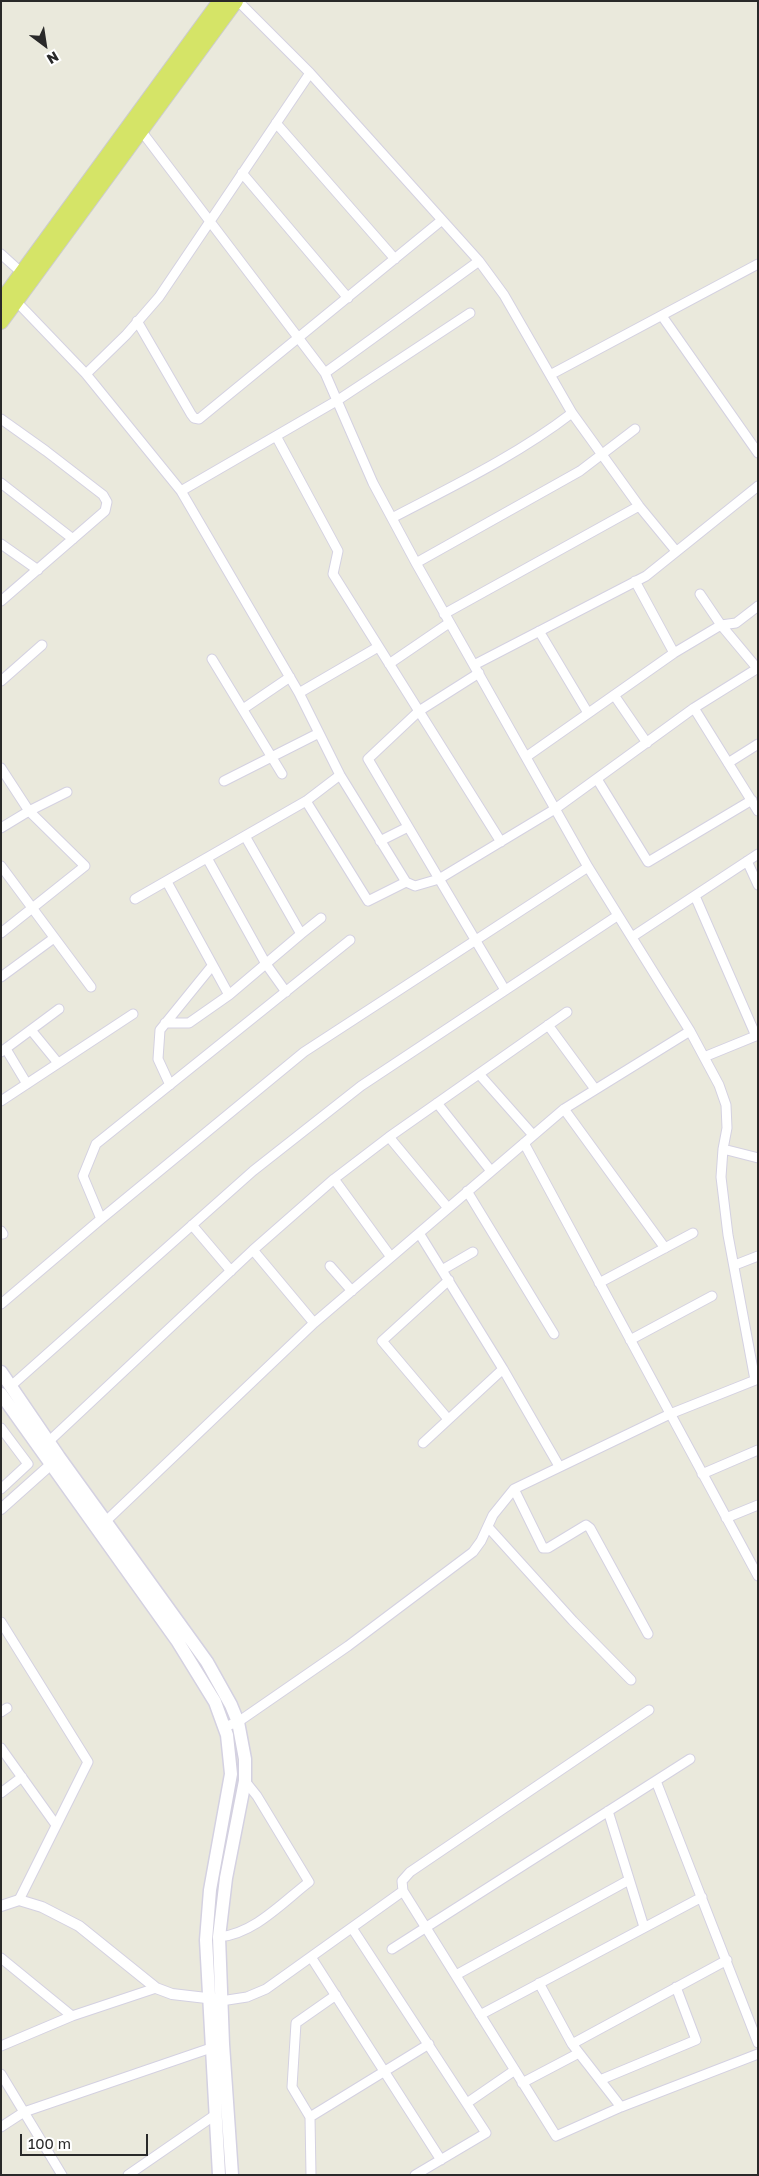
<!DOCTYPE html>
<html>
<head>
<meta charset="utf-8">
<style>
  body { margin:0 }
  #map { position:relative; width:759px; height:2176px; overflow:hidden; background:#eae9dc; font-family:"Golos Text",sans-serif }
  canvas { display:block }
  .frame { position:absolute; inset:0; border:2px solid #292929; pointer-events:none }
  .north { position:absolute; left:20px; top:20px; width:50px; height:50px; -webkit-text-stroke:4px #fff; paint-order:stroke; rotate:149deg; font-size:14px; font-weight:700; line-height:20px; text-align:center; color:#292929 }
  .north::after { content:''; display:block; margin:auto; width:18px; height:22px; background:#292929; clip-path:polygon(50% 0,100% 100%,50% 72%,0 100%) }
  .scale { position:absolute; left:20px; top:2134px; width:128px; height:22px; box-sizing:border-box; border:2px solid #292929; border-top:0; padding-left:6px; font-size:15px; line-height:18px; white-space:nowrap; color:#292929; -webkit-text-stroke:4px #fff; paint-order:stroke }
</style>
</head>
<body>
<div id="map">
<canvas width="759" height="2176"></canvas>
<div class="frame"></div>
<div class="north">N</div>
<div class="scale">100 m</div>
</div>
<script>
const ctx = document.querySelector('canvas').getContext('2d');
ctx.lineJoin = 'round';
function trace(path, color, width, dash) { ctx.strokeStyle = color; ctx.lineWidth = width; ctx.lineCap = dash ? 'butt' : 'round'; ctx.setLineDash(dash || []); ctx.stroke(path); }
const minor = new Path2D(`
  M238,1L310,73L479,261L504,295L572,413L639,506L676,551
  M276,123L395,259
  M139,128L325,373L373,483L416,563L588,867L690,1031L719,1085L726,1105L727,1128L723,1149L721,1177L728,1235L755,1380
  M242,173L348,298
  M1,254L22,273
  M16,301L86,374L181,491L299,693L340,775L406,882L415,886L439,879L555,809L694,708L758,668
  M662,316L758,453
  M137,321L191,414L194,418L199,419L442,220
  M325,373L479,261
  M86,374L126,335L159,297L310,73
  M550,375L758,264
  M1,419L46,451L103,495L107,502L105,511L1,601
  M276,436L338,551L333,574L501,842
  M1,483L73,539
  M181,491L338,400L470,313
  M392,518C453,486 516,456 572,413
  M1,544L38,570
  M416,563L580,471L635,429
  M635,581L674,653
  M700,594L721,625L757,668
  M444,614L639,506
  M539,631L588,713
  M212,659L282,774
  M389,664L449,623
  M474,665L646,576L758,486
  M479,673L419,711L368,759L505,990
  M1,681L42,645
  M299,693L378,647
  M614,695L647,743
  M694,708L758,811
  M243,709L290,677
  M526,757L674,653L721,625L736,623L758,606
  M728,763L758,744
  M1,768L29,811L85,866L1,933
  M597,779L648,862L752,800
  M224,781L319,733
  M306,801L368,901L406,882
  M1,828L29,811L67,792
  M380,841L408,827
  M207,858L266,964L286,992
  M747,861L758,885
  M1,866L91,987
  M167,882L229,995L301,934L245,836
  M695,896L756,1036
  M135,899L306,801L340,775
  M301,934L321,918
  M632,937L758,854
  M1,977L54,938
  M165,1023H189L229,995
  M548,1025L595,1089
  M31,1030L58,1063
  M6,1049L27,1084
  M1,1052L59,1009
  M704,1057L758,1035
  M479,1074L533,1135
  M170,1085L158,1059L160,1030L212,966
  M1,1101L133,1014
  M437,1103L491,1171
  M564,1109L665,1248
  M389,1137L448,1208
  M524,1143L758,1576
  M723,1149L758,1158
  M334,1179L391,1257
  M467,1191L554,1334
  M101,1219L83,1176L96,1144L350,940
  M192,1225L231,1271
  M1,1231L3,1234
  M419,1233L503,1369L423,1443
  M253,1250L314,1323
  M735,1265L758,1256
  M330,1266L352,1291
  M442,1270L473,1252
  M599,1283L693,1233
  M1,1304L101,1219L304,1052L588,867
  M630,1340L712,1296
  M503,1369L559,1466
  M11,1386L253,1171L361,1086L617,916
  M448,1419L382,1341L449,1280
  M1,1428L28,1464L1,1489
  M45,1445L253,1250L334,1179L389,1137L567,1012
  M702,1474L758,1450
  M514,1489L543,1548H548L586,1525L590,1528L648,1634
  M726,1518L758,1505
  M106,1521L314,1323L564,1109L690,1031
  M488,1527L573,1621L631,1680
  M1,1622L88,1762L19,1900
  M649,1710L410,1872L402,1881L403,1891L556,2136L621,2107L758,2054
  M1,1712L7,1708
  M224,1727L238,1722L348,1646L473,1552L481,1541L493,1515L514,1489L670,1414L758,1379
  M1,1748L56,1825
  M656,1781L758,2043
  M1,1793L22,1777
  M608,1811L644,1927
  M352,1928L486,2133L415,2175
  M219,1937C254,1934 283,1902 309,1882L257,1796L245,1781
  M392,1949L690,1759
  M311,1957L441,2160
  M1,1958L72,2016
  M456,1975L629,1880
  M539,1983L572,2044L621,2107
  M336,1995L296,2023L292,2087L310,2117L429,2044
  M221,2001L247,1997L266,1989L403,1891
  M480,2015L702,1897
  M572,2044L727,1960
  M1,2046L72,2016L156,1988
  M1,2074L62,2175
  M600,2080L696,2040L676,1987
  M522,2083L579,2053
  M467,2103L515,2070
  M310,2117L311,2175
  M1,2127L24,2112L211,2048
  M128,2175L215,2115`);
const tertiary = new Path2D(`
  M1,1509L57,1459
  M1,1906L19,1900L42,1907L79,1926L156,1988L172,1994L215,1999`);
const secondary = new Path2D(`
  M1,1372L59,1457L207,1662L231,1705L238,1722L245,1759V1781L226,1878L219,1937L223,2044L232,2175
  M1,1394L178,1642L215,1702L227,1735L231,1774L210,1890L206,1940L219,2175`);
const primary = new Path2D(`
  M1,301L220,1
  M1,322L236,1`);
trace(minor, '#d4d1e1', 11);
trace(tertiary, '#d4d1e1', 12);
trace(secondary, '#d4d1e1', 15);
trace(primary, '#ccc', 16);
trace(minor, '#fff', 9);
trace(tertiary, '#fff', 10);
trace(secondary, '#fff', 12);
trace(primary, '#d5e467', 14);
</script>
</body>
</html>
